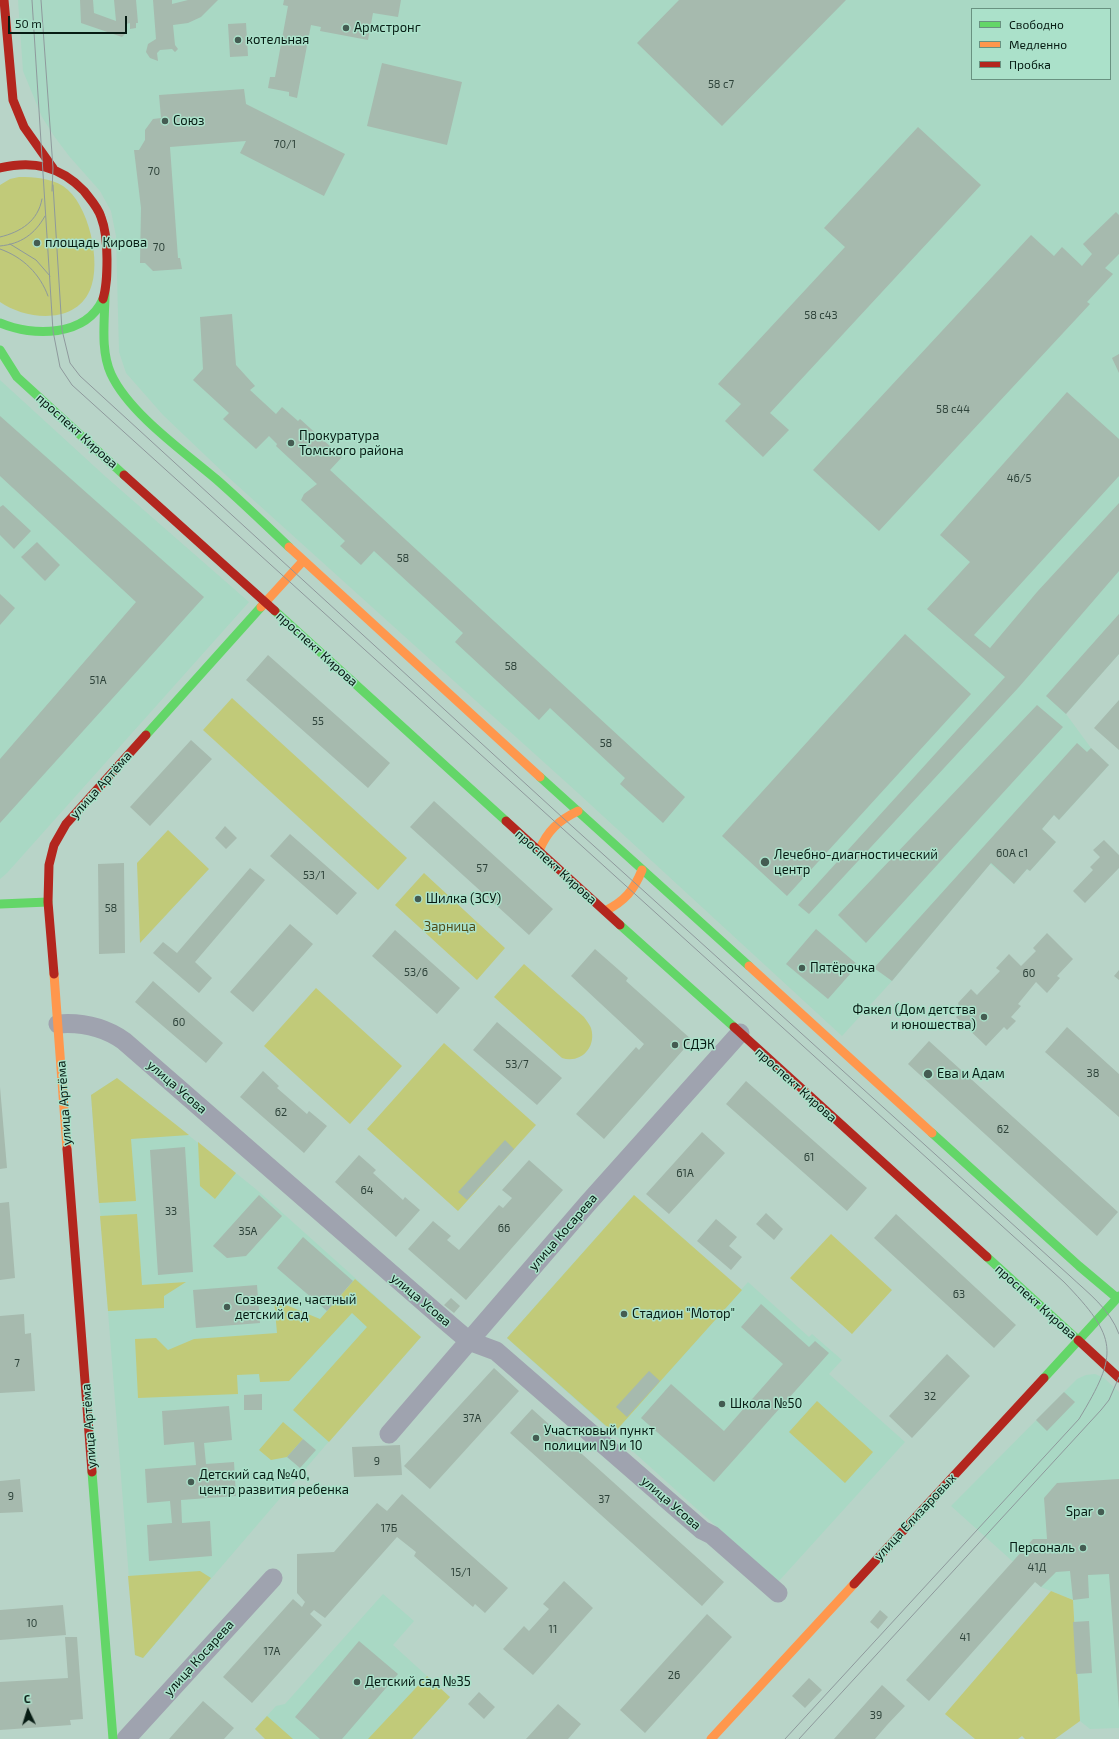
<!DOCTYPE html>
<html>
<head>
<meta charset="utf-8">
<style>
  body { margin:0 }
  #map { position:relative; width:1119px; height:1739px; overflow:hidden; background:#b8d4c8; font-family:"Exo 2",sans-serif }
  canvas { display:block }
  .legend { position:absolute; left:971px; top:8px; width:140px; height:72px; box-sizing:border-box; background:#abe1ca; border:1px solid #699281; margin:0; padding:5px 7px; list-style:none; font-size:12px; color:#061b13 }
  .legend li { display:flex; align-items:center; gap:8px; height:20px }
  .legend b { width:20px; border:1px solid #699281 }
  .north { position:absolute; left:8px; top:1691px; width:40px; height:40px; -webkit-text-stroke:3px #abe1ca; paint-order:stroke; rotate:356deg; font-size:11px; font-weight:700; line-height:16px; text-align:center; color:#061b13 }
  .north::after { content:''; display:block; margin:auto; width:14px; height:18px; background:#061b13; clip-path:polygon(50% 0,100% 100%,50% 72%,0 100%) }
  .scale { position:absolute; left:8px; top:16px; width:119px; height:18px; box-sizing:border-box; border:2px solid #061b13; border-top:0; padding-left:5px; font-size:12px; line-height:14px; white-space:nowrap; color:#061b13; -webkit-text-stroke:3px #abe1ca; paint-order:stroke }
</style>
</head>
<body>
<div id="map">
<canvas width="1119" height="1739"></canvas>
<ul class="legend">
<li><b style="height:5px;background:#63d668"></b>Свободно</li>
<li><b style="height:5px;background:#ff974d"></b>Медленно</li>
<li><b style="height:5px;background:#b3261e"></b>Пробка</li>
</ul>
<div class="north">С</div>
<div class="scale">50 m</div>
</div>
<script>
const ctx = document.querySelector('canvas').getContext('2d');
ctx.lineJoin = 'round';
function paint(path, color) { ctx.fillStyle = color; ctx.fill(path, 'evenodd'); }
function trace(path, color, width, dash) { ctx.strokeStyle = color; ctx.lineWidth = width; ctx.lineCap = dash ? 'butt' : 'round'; ctx.setLineDash(dash || []); ctx.stroke(path); }
function drawText(font, color, halo, rows, align = 'center') {
  ctx.font = font + ' "Exo 2",sans-serif'; ctx.lineWidth = 3; ctx.setLineDash([]); ctx.textBaseline = 'middle'; ctx.strokeStyle = halo; ctx.fillStyle = color; for (const [text, x, y, turn = 0] of rows) {
    ctx.save(); ctx.translate(x, y); ctx.rotate((+turn || 0) * Math.PI / 180); ctx.textAlign = isNaN(turn) ? turn : align; if (halo) ctx.strokeText(text, 0, 0); ctx.fillText(text, 0, 0); ctx.restore();
  }
}
paint(new Path2D(`
  M18,0H1119V654L1066,714L1091,748L1109,765L1059,820L1054,815L1042,829L1056,842L1030,871L1027,869L1014,884L990,864L892,981L842,1036L578,793L228,477L163,415L126,373L119,352L116,236L111,211L100,191L69,156L54,136L42,117L23,71ZM972,9H1110V79H972Z
  M0,380L106,477L249,602L7,873L0,879Z
  M117,1078L257,1190L421,1337L325,1446L143,1658L135,1655L91,1095Z
  M634,1195L741,1290L748,1282L809,1337L812,1334L842,1360L829,1374L905,1442L778,1582L507,1338Z
  M1095,1374L1104,1378L1119,1392V1728L1090,1729L1080,1721L1073,1600L1041,1587L951,1506L1077,1379L1086,1375Z
  M383,1594L414,1621L393,1645L450,1697L412,1739H266L255,1729L276,1706L285,1704Z`), '#a9d8c4');
paint(new Path2D(`
  M19,177C34,177 50,178 63,186C89,203 102,263 90,290C75,325 26,320 0,302V185L10,179Z
  M232,698L407,858L378,890L203,730Z
  M168,830L209,869L140,943L137,863Z
  M424,873L505,948L477,980L395,905Z
  M524,964L584,1017C586,1020 590,1025 591,1028C597,1048 580,1064 562,1058L494,997Z
  M316,988L402,1066L350,1124L264,1046Z
  M444,1043L536,1125L458,1211L367,1129Z
  M117,1078L189,1135L131,1139L136,1201L99,1203L91,1095Z
  M198,1142L236,1173L215,1199L200,1186Z
  M634,1195L742,1290L614,1433L507,1338Z
  M137,1214L142,1285L186,1282L164,1296V1308L108,1311L100,1216Z
  M831,1234L892,1290L852,1334L790,1278Z
  M355,1279L421,1337L329,1442L293,1410L367,1327L352,1313L289,1381L260,1382L259,1374L237,1375L238,1394L138,1398L135,1339L156,1338L168,1350L194,1339L277,1333L274,1300L320,1319Z
  M817,1401L873,1452L845,1483L789,1432Z
  M283,1422L303,1439L287,1457L271,1460L259,1450Z
  M200,1571L211,1578L143,1658L135,1655L128,1576Z
  M1051,1591L1073,1600L1080,1721L1055,1739H1025L1022,1736L1018,1739H975L945,1714Z
  M427,1676L450,1697L412,1739H368Z
  M267,1716L293,1739H265L255,1729Z`), '#c1ca79');
paint(new Path2D(`
  M80,0H93L94,13L116,21L114,0H136L138,23H136V28L130,29V23L126,24V33L122,37L81,23Z
  M153,0H172V4L188,0H218L201,17L188,23L173,25L175,45L178,49L175,52L172,49L160,50L157,53L158,61L150,58L146,52L148,44L156,39Z
  M284,0H401L398,17L373,13L368,40L320,31L321,27L311,25L297,98L289,96V92L268,88L270,77H275L288,6L283,5Z
  M679,0H846L722,126L637,43Z
  M246,23L248,56L230,57L228,24Z
  M382,63L462,82L447,145L367,126Z
  M244,89L246,104L345,154L324,196L240,153L246,141L170,147L178,258H180L182,269L153,271L145,263H140L141,208L134,150H139L145,140V130L153,119L161,118L159,95Z
  M918,127L981,185L770,413L789,430L763,457L725,421L741,404L718,384L845,247L824,228Z
  M1116,212L1119,215V254L1105,268L1113,274L1087,302L1090,304L879,531L813,470L1031,235L1054,256L1062,247L1082,266L1092,254L1083,244Z
  M232,314L236,365L255,386L250,390L276,414L282,407L298,421L300,419L342,457L330,470L685,797L663,823L620,784L625,778L550,708L539,720L455,642L463,633L374,551L361,565L340,546L345,541L301,500L304,494L317,484L276,446L277,444L269,436L256,449L223,419L229,413L193,380L203,369L200,317Z
  M1119,354V373L1112,358Z
  M1067,392L1119,439V476L974,635L990,648L1037,592L1119,503V571L1019,687L809,914L798,905L1005,677L927,609L970,562L940,535Z
  M0,416L204,597L0,823V759L136,602L0,476Z
  M3,505L31,531L14,549L0,535V507Z
  M37,542L60,565L45,581L21,557Z
  M0,594L15,608L0,625Z
  M1119,614V654L1066,714L1046,696Z
  M905,634L971,694L787,896L722,836Z
  M268,655L390,763L368,788L246,680Z
  M1119,700V750L1094,728Z
  M1037,705L1063,727L866,943L838,915Z
  M191,740L212,759L150,826L130,807Z
  M1077,743L1087,752L1091,748L1109,765L1059,820L1054,815L1042,829L1056,842L1030,871L1027,869L1014,884L991,863L892,981L874,968Z
  M434,801L553,909L529,935L410,827Z
  M225,826L237,838L226,849L215,838Z
  M290,834L357,893L337,915L270,856Z
  M1104,840L1119,855V868L1085,903L1073,891L1093,870L1090,867L1100,857L1093,850Z
  M124,863L125,953L99,954L98,864Z
  M250,868L265,880L195,962L212,978L199,993L153,953L163,942L177,953Z
  M290,924L313,944L253,1012L230,992Z
  M816,929L858,965L828,999L786,964Z
  M395,930L460,988L437,1014L372,956Z
  M1047,933L1073,959L1057,976L1060,978L1047,993L1036,982L1018,1004L1021,1006L1011,1017L1016,1021L1007,1030L1004,1027L986,1046L956,1017L961,1012L958,1003L971,989L977,995L1000,971L996,968L1009,954L1021,966L1036,951L1033,948Z
  M595,949L628,978L626,981L692,1040L604,1139L576,1114L636,1047L639,1050L644,1044L571,976Z
  M1119,970V980L1114,976Z
  M153,981L223,1043L206,1063L135,1002Z
  M497,1022L562,1078L537,1105L473,1050Z
  M1067,1027L1119,1074V1117L1045,1052Z
  M929,1041L1118,1212L1097,1236L908,1064Z
  M263,1071L279,1086L277,1088L307,1114L309,1111L327,1126L304,1153L240,1097Z
  M746,1081L867,1188L847,1211L726,1104Z
  M0,1087L7,1168L0,1169Z
  M702,1132L725,1153L669,1214L646,1194Z
  M505,1140L514,1149L467,1200L458,1192Z
  M185,1147L193,1272L158,1275L150,1150Z
  M359,1155L376,1170L373,1173L403,1200L405,1197L420,1210L396,1237L335,1182Z
  M529,1160L563,1190L466,1300L408,1249L433,1221L451,1236L447,1240L459,1250L499,1205L503,1208L512,1198L502,1190Z
  M259,1195L282,1216L246,1256L227,1258L213,1246Z
  M9,1202L15,1278L0,1280V1203Z
  M766,1213L783,1229L774,1240L756,1224Z
  M896,1214L1016,1325L994,1348L874,1238Z
  M716,1219L737,1237L729,1246L742,1257L731,1270L697,1241Z
  M303,1237L353,1281L327,1311L277,1268Z
  M257,1285L260,1323L196,1328L193,1290Z
  M451,1298L460,1306L454,1313L444,1305Z
  M761,1304L809,1347L815,1341L829,1353L714,1482L641,1418L671,1384L724,1431L783,1364L741,1327Z
  M24,1314L25,1334L31,1333L35,1391L0,1393V1316Z
  M947,1354L970,1376L912,1438L889,1416Z
  M494,1368L519,1391L430,1489L404,1466Z
  M649,1371L660,1381L627,1417L616,1407Z
  M1064,1392L1075,1402L1047,1431L1036,1420Z
  M262,1394V1410H244V1395Z
  M229,1406L232,1440L204,1443L206,1464L234,1462L236,1496L181,1500L182,1523L210,1521L212,1556L149,1561L147,1525L172,1523L170,1501L147,1503L145,1469L196,1465L194,1442L164,1445L162,1411Z
  M532,1409L724,1582L702,1606L510,1433Z
  M303,1439L316,1450L300,1468L287,1457Z
  M400,1445L402,1475L354,1477L352,1447Z
  M20,1479L23,1512L0,1513V1481Z
  M1119,1479V1710L1109,1574L1088,1575L1089,1598L1073,1600L1070,1571L1056,1572L1041,1587L1035,1582L929,1701L906,1680L1033,1539H1047L1044,1498L1057,1483Z
  M402,1494L508,1588L485,1613L475,1604L473,1607L414,1556L416,1552L397,1537L325,1618L314,1610L310,1614L322,1625L252,1703L223,1677L293,1599L302,1607L305,1602L297,1593V1554L334,1552L377,1503L387,1511Z
  M564,1581L593,1608L533,1675L503,1649L524,1626L529,1631L549,1609L543,1604Z
  M63,1605L66,1635L0,1640V1610Z
  M880,1610L888,1617L878,1629L870,1622Z
  M707,1614L732,1637L645,1733L620,1710Z
  M1089,1621L1092,1673L1076,1674L1073,1622Z
  M65,1637H77L83,1719L70,1720L71,1725L0,1730V1682L68,1678Z
  M359,1641L398,1674L342,1739H320L295,1717Z
  M809,1678L822,1690L805,1708L792,1696Z
  M882,1685L905,1706L887,1725L875,1739H834Z
  M479,1692L495,1707L484,1719L468,1704Z
  M203,1701L234,1728L224,1739H169Z
  M558,1704L581,1724L568,1739H526Z`), '#a6baae');
trace(new Path2D(`
  M58,1024C83,1022 104,1027 124,1041L449,1324L469,1341L496,1351L702,1530L712,1535L778,1593
  M389,1434L588,1203L740,1033
  M126,1739L273,1578`), '#9fa3af', 19);
trace(new Path2D(`
  M105,293C105,319 100,350 111,374C129,413 183,451 216,479C241,501 265,524 289,547
  M0,323C33,337 86,337 103,299
  M0,350L17,377L124,475
  M275,611L506,821
  M146,735L261,607
  M540,777L749,966
  M0,904L48,902
  M620,925L734,1027
  M932,1133L1079,1266L1117,1298
  M987,1257L1078,1340
  M1044,1378L1119,1296
  M92,1472L113,1739`), '#63d668', 9);
trace(new Path2D(`
  M289,547L540,777
  M261,607L303,561
  M539,851C547,831 559,820 578,811
  M605,911C625,901 634,890 642,870
  M749,966L932,1133
  M54,974L67,1149
  M711,1739L854,1584`), '#ff974d', 9);
trace(new Path2D(`
  M4,0L13,100L24,127L53,168
  M0,168C33,160 60,166 84,191C90,199 98,207 101,217C106,230 107,245 107,259C107,273 107,286 103,299
  M124,475L275,611
  M506,821L620,925
  M54,974L48,902L49,865L54,845L66,824L146,735
  M734,1027L987,1257
  M67,1149L92,1472
  M1078,1340L1119,1378
  M854,1584L1044,1378`), '#b3261e', 9);
trace(new Path2D(`
  M32,0L53,331L60,367L72,385L1064,1282C1118,1338 1119,1353 1079,1419L785,1739
  M41,0L53,168L52,191
  M53,185L62,330L70,363L80,376L563,818L1070,1276C1088,1293 1110,1309 1119,1334
  M0,237C21,232 38,221 42,199
  M10,244L36,260L50,276
  M0,246C21,244 35,234 45,216
  M0,249C23,257 40,274 48,296
  M799,1739L1101,1410L1109,1400L1119,1377`), '#8e999c', 1);
for (const [x, y, r, color] of [
  [346,28,4,"#445c52"],
  [238,40,4,"#445c52"],
  [165,121,4,"#445c52"],
  [37,243,4,"#445c52"],
  [291,443,4,"#445c52"],
  [765,862,5,"#445c52"],
  [418,899,4,"#445c52"],
  [802,968,4,"#445c52"],
  [984,1017,4,"#445c52"],
  [675,1045,4,"#445c52"],
  [928,1074,5,"#445c52"],
  [227,1307,4,"#445c52"],
  [624,1314,4,"#445c52"],
  [722,1404,4,"#445c52"],
  [536,1438,4,"#445c52"],
  [191,1482,4,"#445c52"],
  [1101,1512,4,"#445c52"],
  [1083,1548,4,"#445c52"],
  [357,1682,4,"#445c52"]
]) { const dot = new Path2D(); dot.arc(x, y, r, 0, 2 * Math.PI); ctx.fillStyle = color; ctx.fill(dot); trace(dot, '#abe1ca', 1.5); }
drawText('11px', '#2e433a', null, [
  ["58 с7",721,84],
  ["70/1",285,144],
  ["70",154,171],
  ["70",159,247],
  ["58 с43",821,315],
  ["58 с44",953,409],
  ["46/5",1019,478],
  ["58",403,558],
  ["58",511,666],
  ["51А",98,680],
  ["55",318,721],
  ["58",606,743],
  ["60А с1",1012,853],
  ["57",482,868],
  ["53/1",314,875],
  ["58",111,908],
  ["53/6",416,972],
  ["60",1029,973],
  ["60",179,1022],
  ["53/7",517,1064],
  ["38",1093,1073],
  ["62",281,1112],
  ["62",1003,1129],
  ["61",809,1157],
  ["61А",685,1173],
  ["64",367,1190],
  ["33",171,1211],
  ["66",504,1228],
  ["35А",248,1231],
  ["63",959,1294],
  ["7",17,1363],
  ["32",930,1396],
  ["37А",472,1418],
  ["9",377,1461],
  ["9",11,1496],
  ["37",604,1499],
  ["17Б",389,1528],
  ["41Д",1037,1567],
  ["15/1",461,1572],
  ["10",32,1623],
  ["11",553,1629],
  ["41",965,1637],
  ["17А",272,1651],
  ["26",674,1675],
  ["39",876,1715]
]);
drawText('13px', '#061b13', '#abe1ca', [
  ["Армстронг",354,28],
  ["котельная",246,40],
  ["Союз",173,121],
  ["площадь Кирова",45,243],
  ["Прокуратура",299,436],
  ["Томского района",299,451],
  ["Лечебно-диагностический",774,855],
  ["центр",774,870],
  ["Шилка (ЗСУ)",426,899],
  ["Пятёрочка",810,968],
  ["Факел (Дом детства",976,1010,"right"],
  ["и юношества)",976,1025,"right"],
  ["СДЭК",683,1045],
  ["Ева и Адам",937,1074],
  ["Созвездие, частный",235,1300],
  ["детский сад",235,1315],
  ["Стадион \"Мотор\"",632,1314],
  ["Школа №50",730,1404],
  ["Участковый пункт",544,1431],
  ["полиции N9 и 10",544,1446],
  ["Детский сад №40,",199,1475],
  ["центр развития ребенка",199,1490],
  ["Spar",1093,1512,"right"],
  ["Персональ",1075,1548,"right"],
  ["Детский сад №35",365,1682]
], 'left');
drawText('13px', '#061b13', '#abe1ca', [
  ["проспект Кирова",77,431,42],
  ["проспект Кирова",317,649,42],
  ["улица Артёма",101,785,-48],
  ["проспект Кирова",556,867,42],
  ["проспект Кирова",796,1085,42],
  ["улица Усова",177,1087,41],
  ["улица Артёма",64,1103,-94],
  ["улица Косарева",563,1232,-49],
  ["улица Усова",421,1300,40],
  ["проспект Кирова",1036,1302,42],
  ["улица Артёма",89,1426,-94],
  ["улица Усова",671,1503,41],
  ["улица Елизаровых",915,1517,-47],
  ["улица Косарева",199,1658,-48]
]);
drawText('13px', '#4f4c16', '#abe1ca', [
  ["Зарница",450,927]
]);
</script>
</body>
</html>
